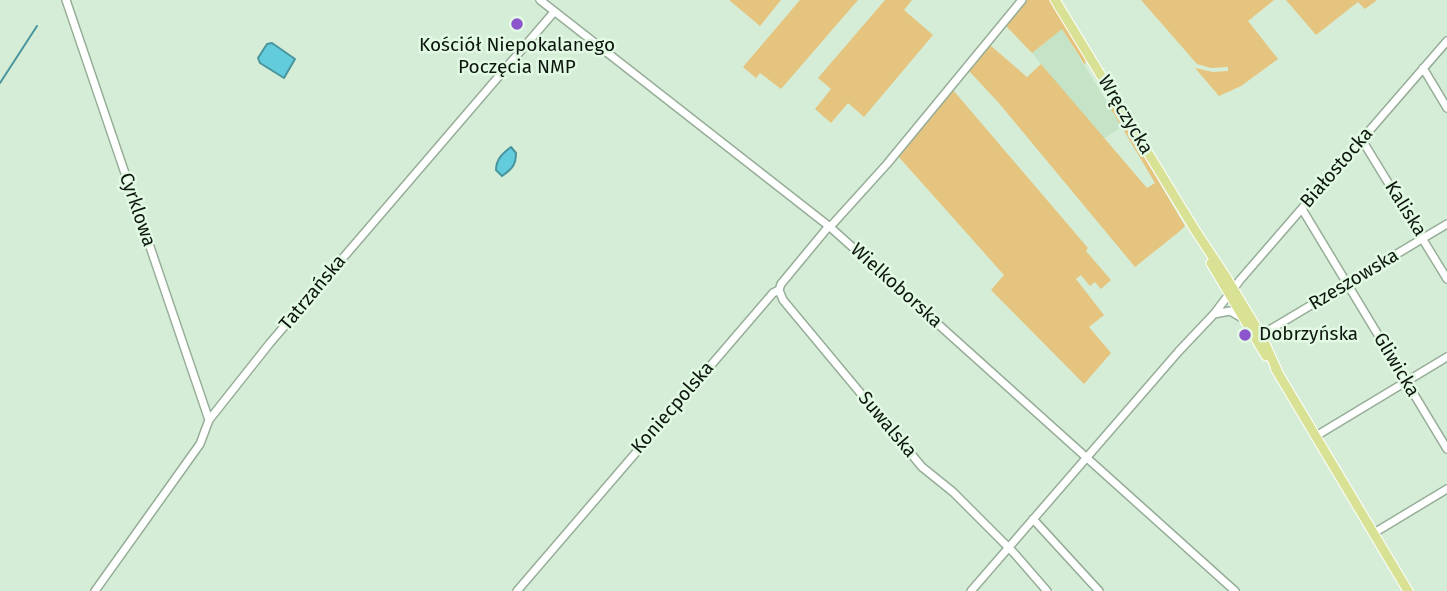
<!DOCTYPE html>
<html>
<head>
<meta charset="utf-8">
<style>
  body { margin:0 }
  canvas { display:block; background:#d5edd6 }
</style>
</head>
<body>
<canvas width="1447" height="591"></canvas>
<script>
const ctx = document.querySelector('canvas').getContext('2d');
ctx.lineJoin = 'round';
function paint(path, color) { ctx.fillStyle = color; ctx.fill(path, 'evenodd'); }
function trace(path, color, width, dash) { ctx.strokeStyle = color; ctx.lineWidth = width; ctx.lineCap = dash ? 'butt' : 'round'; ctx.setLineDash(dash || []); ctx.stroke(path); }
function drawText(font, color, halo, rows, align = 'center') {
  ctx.font = font + ' "Fira Sans",sans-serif'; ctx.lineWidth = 5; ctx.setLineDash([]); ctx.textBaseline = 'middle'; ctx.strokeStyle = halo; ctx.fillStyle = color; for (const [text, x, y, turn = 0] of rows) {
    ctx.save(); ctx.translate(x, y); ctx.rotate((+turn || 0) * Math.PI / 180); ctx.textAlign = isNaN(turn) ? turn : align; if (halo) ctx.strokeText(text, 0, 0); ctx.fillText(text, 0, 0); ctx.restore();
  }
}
paint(new Path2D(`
  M1062,29L1122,127L1103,139L1032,53Z`), '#c5e3c7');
paint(new Path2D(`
  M729,0H781L760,26Z
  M800,0H858L781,89L760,73L756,78L743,67Z
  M885,0H912L904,10L933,35L864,117L848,103L831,123L815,109L831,89L818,78Z
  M1026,0H1051L1086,59L1085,65L1062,29L1032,53L1005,25Z
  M1141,0H1274L1248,21L1278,59L1241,86L1219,96L1195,68L1213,72L1228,71V67L1211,68L1197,64Z
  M1286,0H1377L1365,9L1358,2L1316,35Z
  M990,45L1027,77L1041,64L1147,188L1155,183L1108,104L1114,106L1185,226L1180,231L1135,267L998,102L969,71Z
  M953,90L1088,248L1086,251L1111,280L1101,289L1095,282L1090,286L1081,275L1076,279L1104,315L1089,327L1111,353L1084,384L991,290L1004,275L897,155Z`), '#e5c47f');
const water = new Path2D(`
  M272,43L295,59L284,78L260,63L258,58L267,44Z
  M511,147L516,153C516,165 512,169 502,176L496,170C496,159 503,153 511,147Z`);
paint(water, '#63ccdc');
trace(water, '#49959e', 2);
trace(new Path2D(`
  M0,83L37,26`), '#49959e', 2);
const minor = new Path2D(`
  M66,0L209,420
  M540,0L830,227L1235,591
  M1423,68L1447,108
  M1362,140L1447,279
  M1302,209L1447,449
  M830,227L887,164L1022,0
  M779,290L783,300L922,467L953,492L1014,553L1047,591
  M1214,314L1230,311L1242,318
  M1261,335L1447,224
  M1316,436L1447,357
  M1033,519L1099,591
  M1374,533L1447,489
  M95,591L200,444L209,420L270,343L554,12
  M517,591L773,293L779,290L781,284L829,226
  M971,591L1179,351L1214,314L1240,280L1447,41`);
const major = new Path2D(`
  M1055,0L1195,230L1226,277L1261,335L1277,370
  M1211,263L1266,356
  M1275,368L1408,591`);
trace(minor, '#96ad98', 10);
trace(major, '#fff', 11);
trace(minor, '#fff', 7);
trace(major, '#d9e294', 9);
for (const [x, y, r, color] of [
  [517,24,7,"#8c55cc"],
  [1245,335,7,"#8c55cc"]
]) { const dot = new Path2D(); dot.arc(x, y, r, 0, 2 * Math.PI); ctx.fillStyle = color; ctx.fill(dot); trace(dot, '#e2fae3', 2.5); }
drawText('19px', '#0d160e', '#e2fae3', [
  ["Kościół Niepokalanego",517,46],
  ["Poczęcia NMP",517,68],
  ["Dobrzyńska",1259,335,"left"]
]);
drawText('19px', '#0d160e', '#e2fae3', [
  ["Wręczycka",1125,115,59],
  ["Białostocka",1337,168,-49],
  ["Kaliska",1405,209,58],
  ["Cyrklowa",137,210,71],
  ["Rzeszowska",1354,280,-31],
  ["Wielkoborska",896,286,42],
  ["Tatrzańska",313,293,-50],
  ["Gliwicka",1396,365,59],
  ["Koniecpolska",673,408,-49],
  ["Suwalska",887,425,50]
]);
</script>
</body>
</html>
